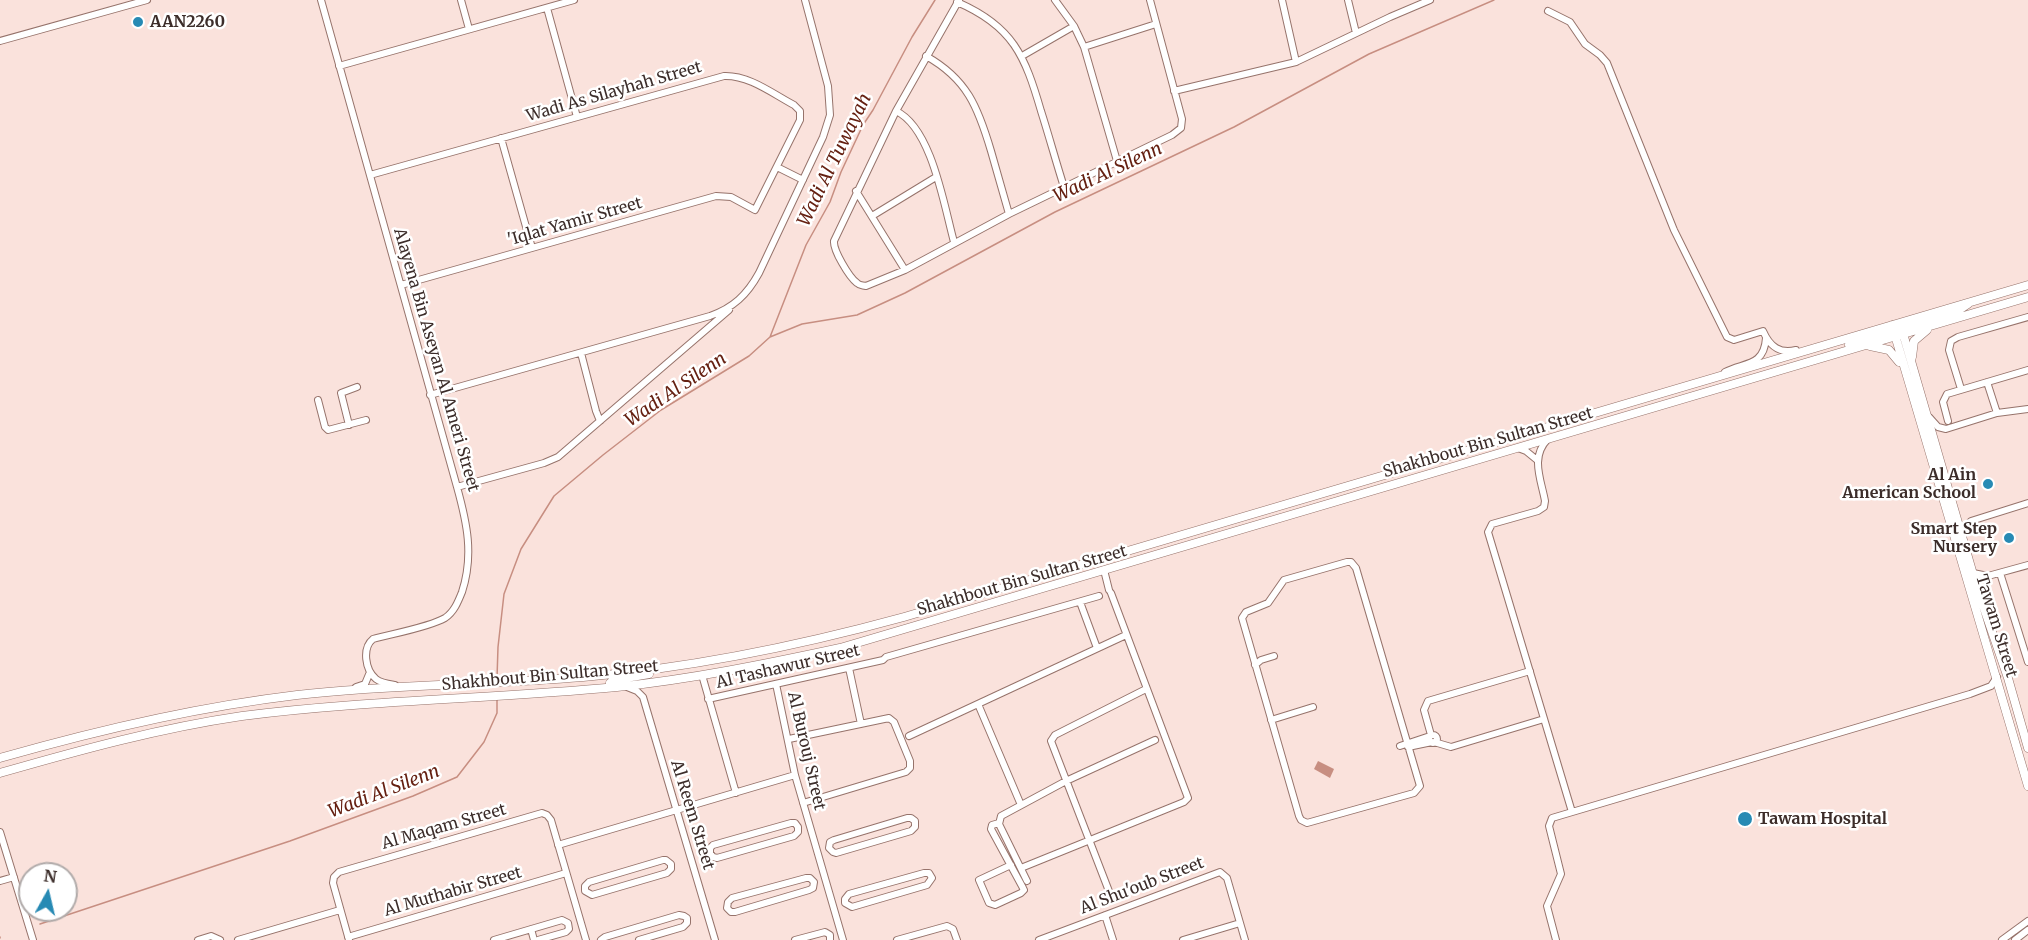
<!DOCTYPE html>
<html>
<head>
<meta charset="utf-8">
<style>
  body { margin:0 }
  #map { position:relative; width:2028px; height:940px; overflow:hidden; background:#fae2dc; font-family:Merriweather,serif }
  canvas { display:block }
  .north { position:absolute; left:18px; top:862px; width:60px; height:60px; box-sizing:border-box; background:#fff; border:2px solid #b1abaa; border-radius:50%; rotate:8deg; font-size:16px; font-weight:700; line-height:24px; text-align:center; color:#3c2d2a }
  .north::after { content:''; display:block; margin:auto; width:21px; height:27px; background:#278ab4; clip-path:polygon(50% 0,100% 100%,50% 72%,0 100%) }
</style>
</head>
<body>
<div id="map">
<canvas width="2028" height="940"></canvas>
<div class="north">N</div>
</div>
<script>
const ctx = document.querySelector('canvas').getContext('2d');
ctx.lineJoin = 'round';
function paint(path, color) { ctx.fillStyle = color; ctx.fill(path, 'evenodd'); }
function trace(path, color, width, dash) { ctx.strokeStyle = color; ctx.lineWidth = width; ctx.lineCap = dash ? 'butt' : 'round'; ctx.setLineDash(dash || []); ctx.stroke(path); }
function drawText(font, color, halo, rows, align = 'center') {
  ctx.font = font + ' Merriweather,serif'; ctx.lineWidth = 5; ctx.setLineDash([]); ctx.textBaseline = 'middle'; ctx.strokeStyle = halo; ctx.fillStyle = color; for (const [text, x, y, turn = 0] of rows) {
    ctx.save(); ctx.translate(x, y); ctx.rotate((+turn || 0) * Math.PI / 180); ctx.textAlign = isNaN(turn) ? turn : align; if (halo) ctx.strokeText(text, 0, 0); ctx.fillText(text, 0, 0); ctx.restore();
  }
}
paint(new Path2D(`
  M1318,761L1334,769L1330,778L1314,769Z`), '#c78e81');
trace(new Path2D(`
  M770,337L806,245L830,202L841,172L863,125L873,110L912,37L935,0
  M497,678L498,647L504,594L521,549L554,496L603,455L661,410L749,356L770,337L802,324L857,315L905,293L1055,212L1234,127L1369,54L1494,0
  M40,924L290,841L413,796L457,777L484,742L497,713V698
  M0,938V937`), '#c78e81', 1.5);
const minor = new Path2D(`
  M321,0L457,487C467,523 474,555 462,592C458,602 454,612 445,618C430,627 391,634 373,639C362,648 365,670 376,679C381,683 389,684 395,685
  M461,0L469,29
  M959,0L896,111L834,241C833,250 849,277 857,283C860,286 862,285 866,286L905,270L1009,214L1172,135L1181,128L1182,119L1150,0
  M1055,0L1074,26L1084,47L1117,161
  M1282,0L1296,62
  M1348,0L1356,33
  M957,2C1013,26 1025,56 1041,111C1049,136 1056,162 1064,187
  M547,8L577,117
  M1548,11L1570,22L1585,44L1600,55L1607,63L1674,230L1727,337L1734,340L1763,331C1770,347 1780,354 1796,350
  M0,41L147,0
  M1084,47L1156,24
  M926,56C967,79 978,107 991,151C997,172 1003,193 1009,214
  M1022,56L1074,26
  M339,66L574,0
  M1174,91L1296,62L1390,17L1430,0
  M896,111C932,128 944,206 954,242
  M501,138L532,248
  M777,167L803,180
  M370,175L724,76C749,75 773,94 794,105L800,111V120L755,210L731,197L716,196L401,285
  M856,191L905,270
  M872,216L936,177
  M581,353L596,411L600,421
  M1725,372C1744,362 1764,367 1766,338
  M1987,382L1997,413
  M1961,389L1949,350L1951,341L1958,337L2028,317
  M430,395L710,316C733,308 747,295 759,273L823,137L830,115L828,86L805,0
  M318,400L325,427L328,430L366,420
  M1929,417L1938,427L1946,429L1997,413L2028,409
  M1948,421L1943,402L1947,394L2028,370
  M349,425L341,393L357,387
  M1548,439C1530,457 1541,479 1545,501L1544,507L1538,511L1492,524L1488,532L1572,812
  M1518,448L1526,451L1537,460
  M457,487L544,463L558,457L729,310
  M1960,532L1971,521L2028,503
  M1347,562H1351L1356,568L1420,786L1414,793L1307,823L1301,820L1299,816L1242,618L1246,612L1268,603L1284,580Z
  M1104,570L1109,590
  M1973,573L1988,576L2028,565
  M2000,573L2028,662
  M1080,602L1097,648
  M1255,665L1261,660L1274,656
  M849,668L861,724
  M702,675L736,793
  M776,684L795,775L843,940
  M356,687L365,684L370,672
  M627,687L637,691L643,697L715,940
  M708,699L883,660L886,657L1099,596
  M978,704L1021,805
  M1271,720L1313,707
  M1431,735L1424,710L1428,701L1530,671
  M1429 739a4 4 0 1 1 8 0a4 4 0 1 1-8 0Z
  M909,736L1126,635
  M789,739L889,718L894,722L910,761V768L906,772L803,803
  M1434,742L1451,747L1544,719
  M1400,746L1430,736
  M1408,747L1432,742
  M907,818H911L915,821V827L911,831L836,853L833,852L829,848L830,842L834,840Z
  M791,823H795L798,827V832L794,836L717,858L713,857L710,853V848L713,845Z
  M999,823L992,825L991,829L1023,888L1024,890L1021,893L995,905L989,903L979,880L1011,865
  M0,832L33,940
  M558,845L795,775
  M663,860H666L671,864V869L667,873L592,895L585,891V886L589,882Z
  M1021,868L1184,802L1188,798L1111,593
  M924,873H929L932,878L927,885L852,907L845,903V899L849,894Z
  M806,878H810L814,882L813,888L809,890L735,912H731L727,908L728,902L732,898Z
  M0,881L14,877
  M1027,881L999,824L1001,816L1066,781L1155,740
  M1112,899L1051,741L1055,735L1146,689
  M1105,915L1113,940
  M531,929L534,940
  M348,937L566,873
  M198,940L211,936L220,940
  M238,940L340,910
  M349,940L333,883L334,877L339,872L542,813L547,815L551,820L586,940
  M494,940L562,920L568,923L569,929L566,932L538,940
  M601,940L605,937L679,915L684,916L687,918V923L683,927L639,940
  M795,940L825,932L830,935V940
  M897,940L947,926L953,929L957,940
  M1039,940L1220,872L1227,878L1245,940
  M1183,940L1240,923
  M1556,940L1547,906L1561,874L1549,826L1552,818L1970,694L1991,686L1997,677
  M2002,940L2028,921
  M2015,940L2028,930`);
const major = new Path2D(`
  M1900,323L1977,588L2008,678L2028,748
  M1892,325L2028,786
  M1899,330L1956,312L1968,304
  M1849,345L1897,330
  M1870,346L1889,350L1899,362
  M1912,357L1914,341L1927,330
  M613,687L610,683L614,680L649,674
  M0,758C98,730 196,707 297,695C392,684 488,685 583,677C692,668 798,646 904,617L2028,285
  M0,773C80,750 160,728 242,716C367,700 492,699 617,687C692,679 766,664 840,648L2028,297`);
trace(minor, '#96736b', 8);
trace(major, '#96736b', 9);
trace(minor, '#fff', 6);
trace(major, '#fff', 8);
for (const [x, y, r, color] of [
  [138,22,6,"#278ab4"],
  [1988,484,6,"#278ab4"],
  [2009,538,6,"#278ab4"],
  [1745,819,8,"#278ab4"]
]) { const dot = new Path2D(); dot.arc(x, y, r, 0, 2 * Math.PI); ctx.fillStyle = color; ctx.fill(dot); trace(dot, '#fff', 2); }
drawText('bold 16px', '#3c2d2a', '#fff', [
  ["AAN2260",150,22],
  ["Al Ain",1976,475,"right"],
  ["American School",1976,493,"right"],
  ["Smart Step",1997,529,"right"],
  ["Nursery",1997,547,"right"],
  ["Tawam Hospital",1758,819]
], 'left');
drawText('16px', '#3c2d2a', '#fff', [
  ["Wadi As Silayhah Street",614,92,-16],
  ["'Iqlat Yamir Street",575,222,-16],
  ["Alayena Bin Aseyan Al Ameri Street",436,360,74],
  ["Shakhbout Bin Sultan Street",1488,443,-16],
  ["Shakhbout Bin Sultan Street",1022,581,-16],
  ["Tawam Street",1996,626,73],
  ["Al Tashawur Street",788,667,-13],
  ["Shakhbout Bin Sultan Street",550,676,-5],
  ["Al Burouj Street",806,751,77],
  ["Al Reem Street",692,815,73],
  ["Al Maqam Street",444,827,-16],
  ["Al Shu'oub Street",1142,886,-21],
  ["Al Muthabir Street",453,892,-16]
]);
drawText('italic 18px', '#652011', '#fff', [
  ["Wadi Al Tuwayah",835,160,-64],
  ["Wadi Al Silenn",1108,173,-25],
  ["Wadi Al Silenn",676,390,-34],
  ["Wadi Al Silenn",384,792,-21]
]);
</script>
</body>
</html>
